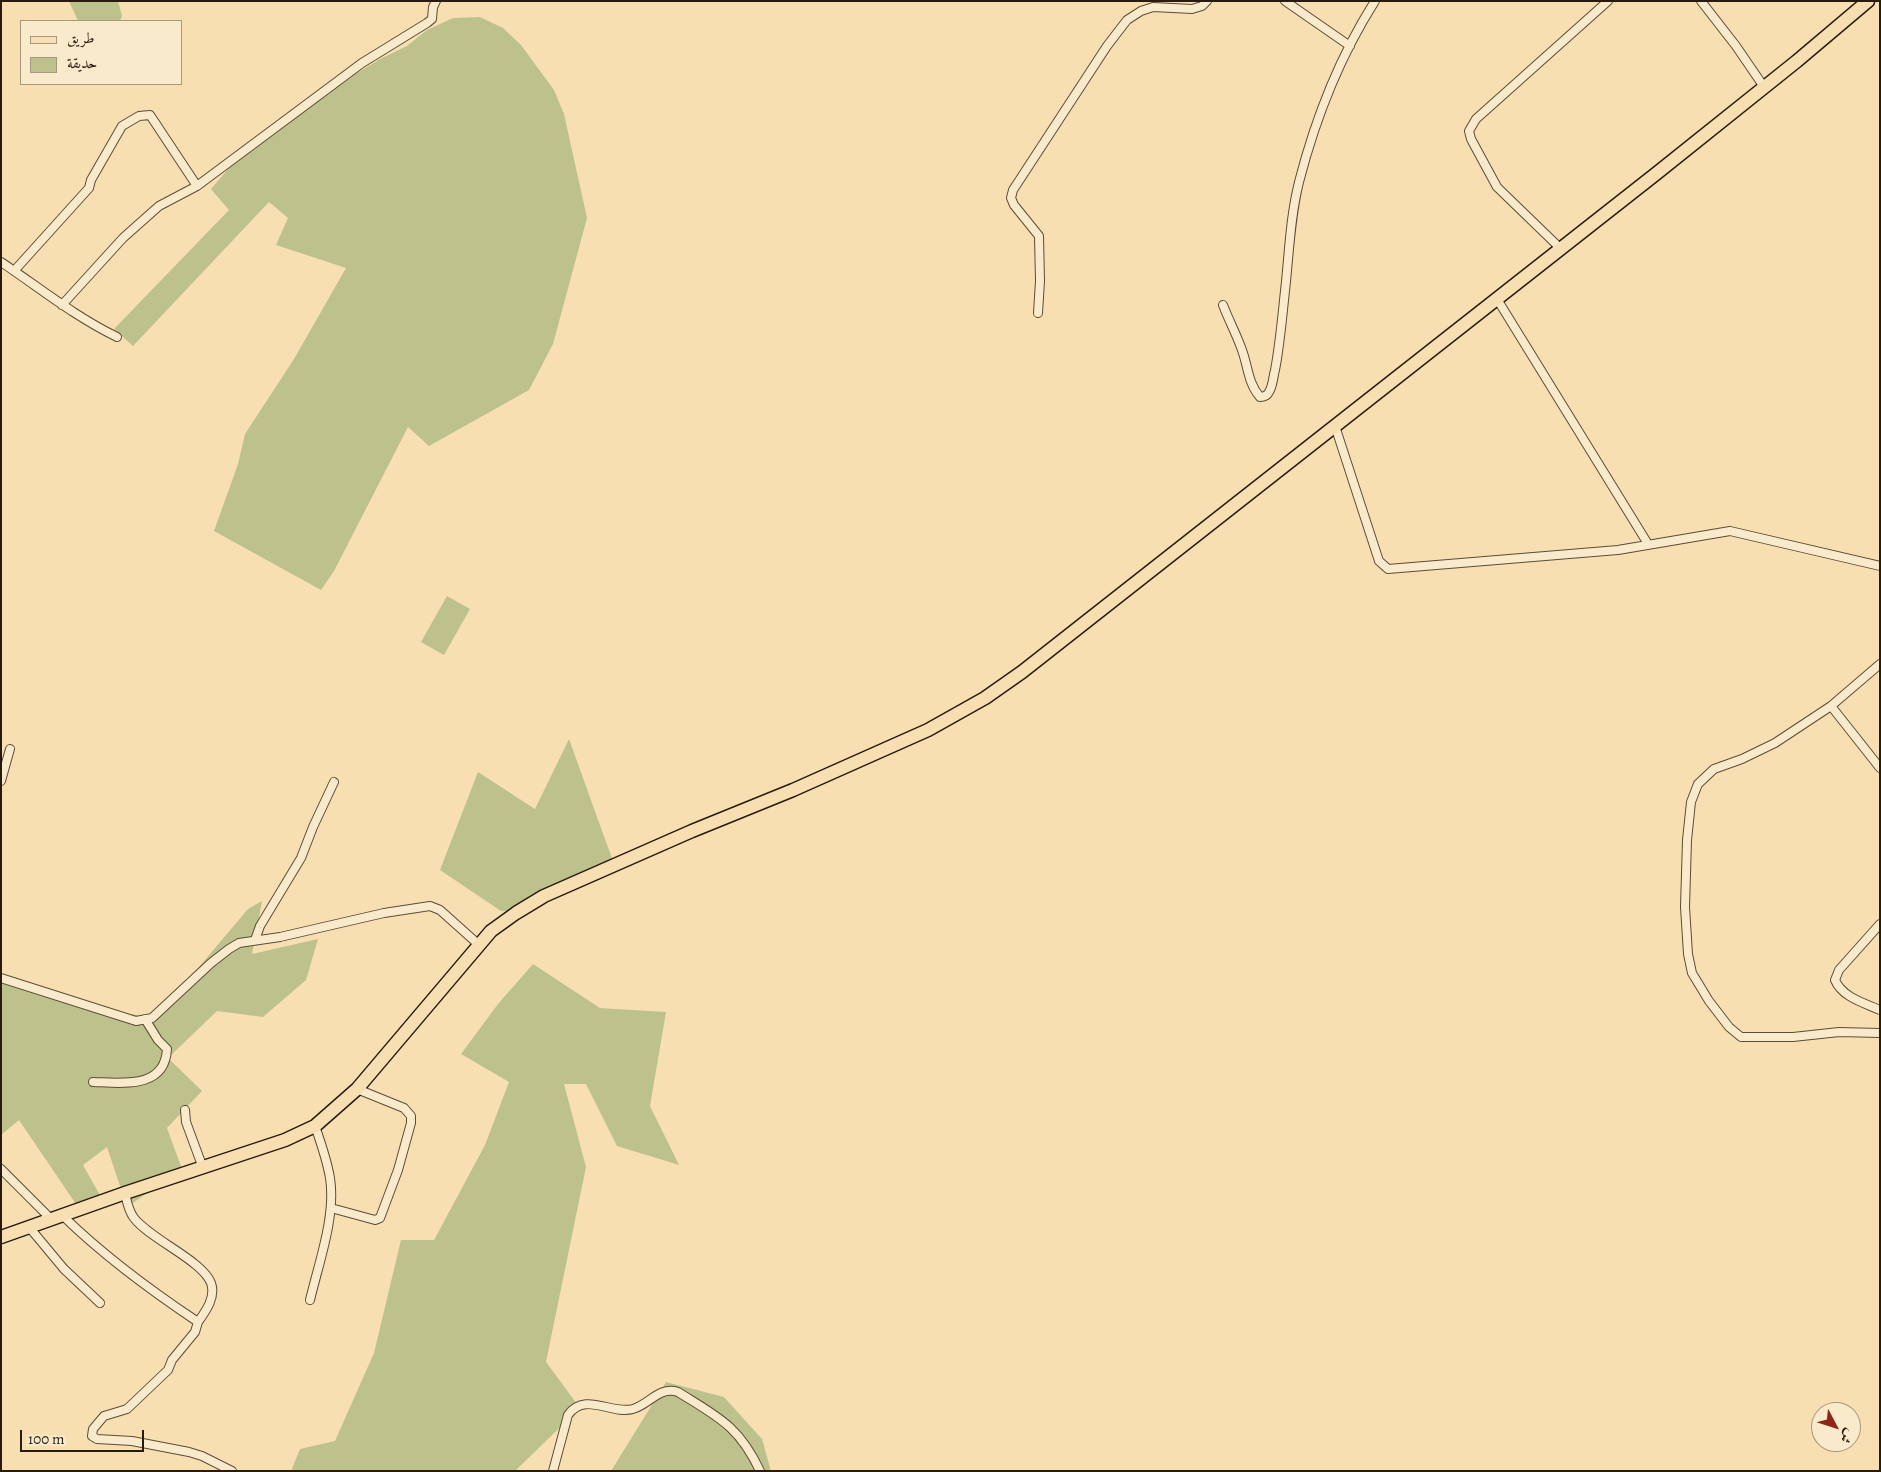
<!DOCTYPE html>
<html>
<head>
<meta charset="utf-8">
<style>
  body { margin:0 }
  #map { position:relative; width:1881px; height:1472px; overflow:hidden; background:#f8dfb1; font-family:Alegreya,Amiri,serif }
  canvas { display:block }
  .frame { position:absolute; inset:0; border:2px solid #281b0e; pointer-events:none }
  .legend { position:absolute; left:20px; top:20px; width:162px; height:65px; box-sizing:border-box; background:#faeacc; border:1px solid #a69780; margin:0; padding:6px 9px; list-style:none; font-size:15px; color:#281b0e }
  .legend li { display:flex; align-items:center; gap:10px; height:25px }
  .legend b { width:25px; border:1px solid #a69780 }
  .north { position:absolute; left:1811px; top:1402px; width:50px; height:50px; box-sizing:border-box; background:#faeacc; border:1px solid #a69780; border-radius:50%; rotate:130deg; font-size:14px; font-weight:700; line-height:20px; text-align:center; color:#281b0e }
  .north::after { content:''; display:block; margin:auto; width:18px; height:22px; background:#8f2418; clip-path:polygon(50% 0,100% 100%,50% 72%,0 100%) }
  .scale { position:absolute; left:20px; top:1430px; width:124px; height:22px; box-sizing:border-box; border:2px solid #281b0e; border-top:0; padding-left:6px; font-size:15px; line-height:18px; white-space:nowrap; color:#281b0e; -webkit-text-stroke:4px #faeacc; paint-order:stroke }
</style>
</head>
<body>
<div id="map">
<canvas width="1881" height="1472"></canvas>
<div class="frame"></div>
<ul class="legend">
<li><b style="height:6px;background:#f8dfb1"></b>طريق</li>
<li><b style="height:14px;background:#bdc28c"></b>حديقة</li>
</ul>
<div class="north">ش</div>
<div class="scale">100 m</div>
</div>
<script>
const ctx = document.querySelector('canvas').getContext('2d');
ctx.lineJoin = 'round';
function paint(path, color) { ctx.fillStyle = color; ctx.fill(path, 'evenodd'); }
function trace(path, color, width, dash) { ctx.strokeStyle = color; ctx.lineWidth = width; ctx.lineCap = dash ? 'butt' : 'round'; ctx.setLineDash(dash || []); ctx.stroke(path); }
paint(new Path2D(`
  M69,1H118L122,16L120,21H78Z
  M480,17L503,28L521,45L554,90L564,114L587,218L553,344L529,390L429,446L408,427L334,571L321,590L214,531L238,464L245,434L294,359L346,268L276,245L288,218L269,202L133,346L114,329L229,210L211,189L246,148L313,105L354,75L380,59L407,46L427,30L453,18Z
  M447,596L470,609L444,655L421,642Z
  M569,739L614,864L513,911H501L440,870L478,772L535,809Z
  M262,901L252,954L318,939L306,980L263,1017L217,1011L168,1058L202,1091L167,1128L182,1169L127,1207L107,1147L83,1165L102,1199L80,1210L19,1120L1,1135V980L105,1009L146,1017L171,1000L248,909Z
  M533,964L600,1008L666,1012L650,1106L679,1165L617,1146L586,1084H564L586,1167L546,1362L580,1408L515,1471H291L300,1449L335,1441L374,1353L401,1240H434L485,1145L509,1082L461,1054L498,1004Z
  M666,1382L724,1397L762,1439L771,1471H611Z`), '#bdc28c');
const minor = new Path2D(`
  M1285,1L1350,46
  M1701,1L1736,46L1764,87
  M1560,248L1497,187L1471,139L1469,131L1476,119L1608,1
  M1,262C40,288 74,316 117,337
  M14,271L89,188L91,180L122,126L139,116L150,115L197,186
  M1497,299L1648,544
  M62,305L123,238L159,206L197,186L362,63L427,23L432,19L433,7L436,1
  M1223,305C1229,321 1238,337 1243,353C1248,368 1249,385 1260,397C1264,397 1267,396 1269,392C1273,386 1273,377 1275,370C1280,344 1282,318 1285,291C1289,255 1290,218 1299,182C1315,120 1340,56 1375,1
  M1038,313L1040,281L1039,236L1014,205L1011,198L1013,190L1107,46L1127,20L1141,11L1153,7L1192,9L1202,6L1207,1
  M1335,426L1379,561L1388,569L1618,550L1730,531L1880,566
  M1880,664L1831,706L1880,768
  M1831,706L1775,743L1742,759L1714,769L1698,784L1691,802L1687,840L1685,907L1688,954L1692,973L1709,1001L1729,1027L1741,1037H1793L1839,1032L1880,1033
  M1,781L10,749
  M1880,924L1839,970L1835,980C1842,997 1864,1003 1880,1010
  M255,940L260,926L301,858L313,827L334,782
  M1,978L136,1021L152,1018L211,963L229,949L239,943L280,937L384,913L430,906L440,910L478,944
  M93,1082C123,1083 165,1089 167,1049L158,1040L145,1019
  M185,1110L186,1122L203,1168
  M1,1169L52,1220
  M125,1193C127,1202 128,1210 134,1218C150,1239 203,1261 211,1283C216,1297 206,1311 198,1322
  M331,1208L375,1220L380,1218L398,1170L411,1123V1116L404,1108L357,1089
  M63,1216C104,1256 150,1290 198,1322L195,1332L172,1360L168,1370L127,1409L104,1416L93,1429L92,1436L97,1439L132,1441L189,1452L202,1456L232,1471
  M29,1227L64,1269L100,1303
  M310,1300C319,1262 336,1216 330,1178C327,1160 321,1143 315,1126
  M553,1471L568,1415C585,1391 611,1415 633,1409C650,1404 659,1386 678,1392C718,1417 739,1426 760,1471`);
const primary = new Path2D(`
  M1,1237L125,1193L285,1140L315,1126L357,1089L491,931L516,913L544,896L692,831L793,790L928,730L985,698L1022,672L1657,173L1797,61L1868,1`);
trace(minor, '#5c4c37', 10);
trace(primary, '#281b0e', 15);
trace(minor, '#faeacc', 8);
trace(primary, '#f8dfb1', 12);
</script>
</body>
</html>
